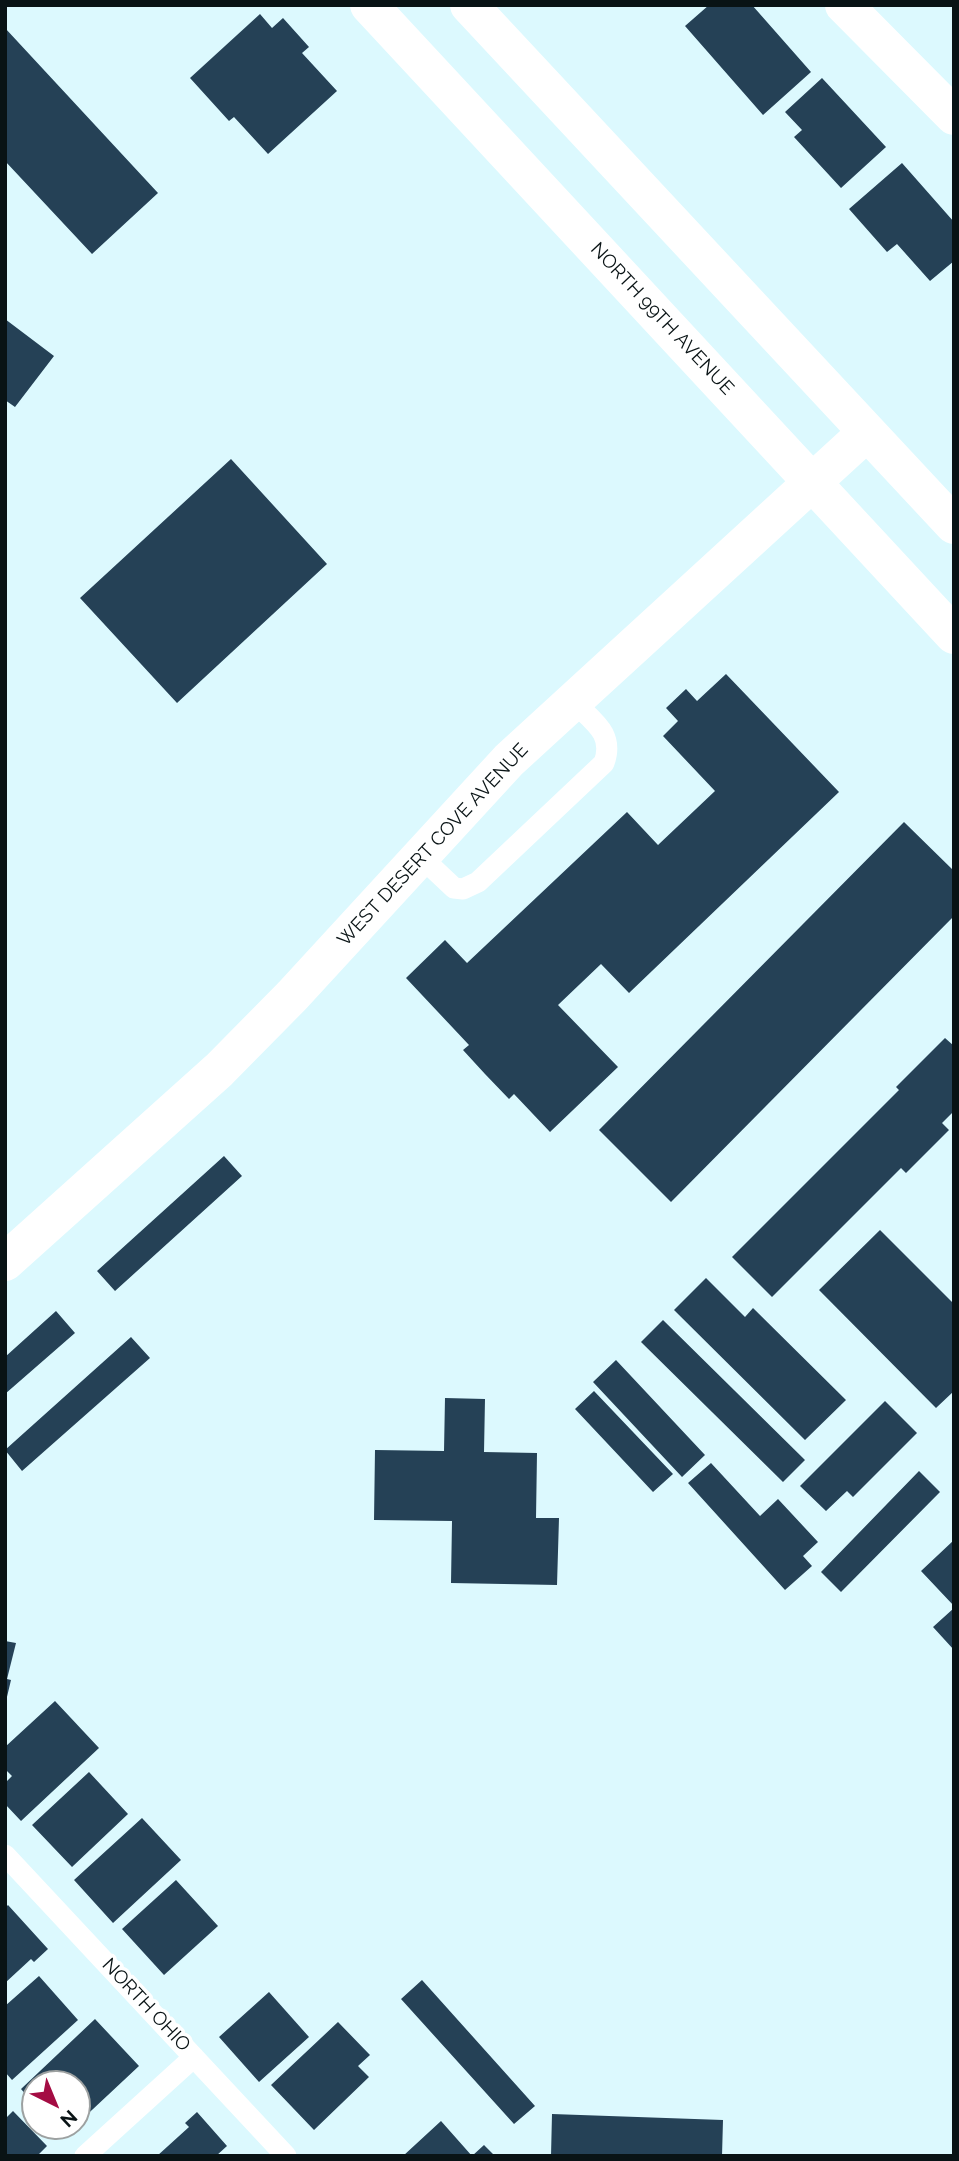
<!DOCTYPE html>
<html>
<head>
<meta charset="utf-8">
<style>
  body { margin:0 }
  #map { position:relative; width:959px; height:2161px; overflow:hidden; background:#dcf9fe; font-family:Raleway,sans-serif }
  canvas { display:block }
  .frame { position:absolute; inset:0; border:7px solid #091315; pointer-events:none }
  .north { position:absolute; left:21px; top:2070px; width:70px; height:70px; box-sizing:border-box; background:#fff; border:2px solid #9da1a1; border-radius:50%; rotate:137deg; font-size:19px; font-weight:700; line-height:28px; text-align:center; color:#091315 }
  .north::after { content:''; display:block; margin:auto; width:24px; height:32px; background:#a40c43; clip-path:polygon(50% 0,100% 100%,50% 72%,0 100%) }
</style>
</head>
<body>
<div id="map">
<canvas width="959" height="2161"></canvas>
<div class="frame"></div>
<div class="north">N</div>
</div>
<script>
const ctx = document.querySelector('canvas').getContext('2d');
ctx.lineJoin = 'round';
function paint(path, color) { ctx.fillStyle = color; ctx.fill(path, 'evenodd'); }
function trace(path, color, width, dash) { ctx.strokeStyle = color; ctx.lineWidth = width; ctx.lineCap = dash ? 'butt' : 'round'; ctx.setLineDash(dash || []); ctx.stroke(path); }
function drawText(font, color, halo, rows, align = 'center') {
  ctx.font = font + ' Raleway,sans-serif'; ctx.lineWidth = 7; ctx.setLineDash([]); ctx.textBaseline = 'middle'; ctx.strokeStyle = halo; ctx.fillStyle = color; for (const [text, x, y, turn = 0] of rows) {
    ctx.save(); ctx.translate(x, y); ctx.rotate((+turn || 0) * Math.PI / 180); ctx.textAlign = isNaN(turn) ? turn : align; if (halo) ctx.strokeText(text, 0, 0); ctx.fillText(text, 0, 0); ctx.restore();
  }
}
paint(new Path2D(`
  M709,5H752L811,72L763,115L685,26Z
  M260,14L272,28L283,18L309,47L302,53L337,91L268,154L234,117L229,121L190,78Z
  M5,28L158,193L92,254L5,161Z
  M822,78L886,147L841,188L794,137L802,130L785,112Z
  M902,163L954,222V261L930,281L897,244L887,252L849,209Z
  M5,319L54,356L15,407L5,400Z
  M231,459L327,564L177,703L80,598Z
  M726,674L839,792L629,993L601,964L558,1005L618,1067L550,1132L514,1094L509,1099L485,1074L463,1050L469,1045L406,978L445,940L467,963L627,812L658,845L715,791L663,736L678,721L666,708L686,689L697,701Z
  M904,822L954,871V916L671,1202L599,1130Z
  M945,1038L954,1046V1111L942,1123L949,1130L906,1173L901,1168L772,1297L732,1257L899,1090L896,1087Z
  M224,1156L242,1176L115,1291L97,1271Z
  M880,1230L954,1304V1391L936,1408L819,1290Z
  M706,1278L745,1317L753,1308L846,1400L805,1440L674,1310Z
  M56,1311L75,1333L5,1394V1357Z
  M663,1320L805,1460L783,1482L641,1342Z
  M131,1337L150,1358L22,1471L5,1450Z
  M616,1360L705,1455L682,1477L593,1382Z
  M594,1391L673,1474L653,1492L575,1409Z
  M445,1398L485,1399L484,1452L537,1453L536,1518H559L557,1585L451,1583L452,1521L374,1520L375,1450L444,1451Z
  M885,1401L917,1433L853,1497L847,1491L826,1511L800,1486Z
  M711,1463L760,1516L778,1499L818,1542L803,1556L812,1566L785,1590L688,1483Z
  M919,1471L940,1492L841,1592L821,1572Z
  M954,1540V1606L921,1571Z
  M954,1608V1650L933,1627Z
  M5,1641L16,1643L7,1679L11,1680L6,1701Z
  M55,1701L99,1748L21,1821L5,1804V1783L12,1776L5,1769V1747Z
  M89,1772L128,1814L72,1867L32,1825Z
  M142,1818L181,1860L113,1923L74,1880Z
  M176,1880L218,1926L164,1975L122,1929Z
  M8,1905L48,1949L34,1962L31,1959L5,1983V1908Z
  M39,1976L78,2020L12,2080L5,2072V2006Z
  M422,1980L535,2106L514,2124L401,1999Z
  M269,1992L309,2037L259,2082L219,2037Z
  M95,2019L139,2066L77,2124V2084H35V2105L21,2089Z
  M338,2022L370,2055L358,2066L369,2077L314,2130L271,2085Z
  M13,2111L47,2146L37,2156H5V2119Z
  M197,2112L227,2146L216,2156H157L189,2127L185,2123Z
  M552,2114L723,2120L722,2156H551Z
  M441,2121L472,2156H403Z
  M55,2126H75L65,2136Z
  M484,2145L495,2156H472Z`), '#254156');
trace(new Path2D(`
  M420,856L454,888L463,889L478,882L604,763C615,733 592,721 573,701
  M5,1855L286,2156
  M85,2156L194,2057`), '#fff', 21);
trace(new Path2D(`
  M844,5L954,116
  M5,1262L219,1070L292,996L509,760L866,433`), '#fff', 38);
trace(new Path2D(`
  M369,5L954,635
  M469,5L954,525`), '#fff', 38);
drawText('19px', '#091315', '#fff', [
  ["NORTH 99TH AVENUE",662,319,47],
  ["WEST DESERT COVE AVENUE",433,845,-47],
  ["NORTH OHIO",146,2005,47]
]);
</script>
</body>
</html>
